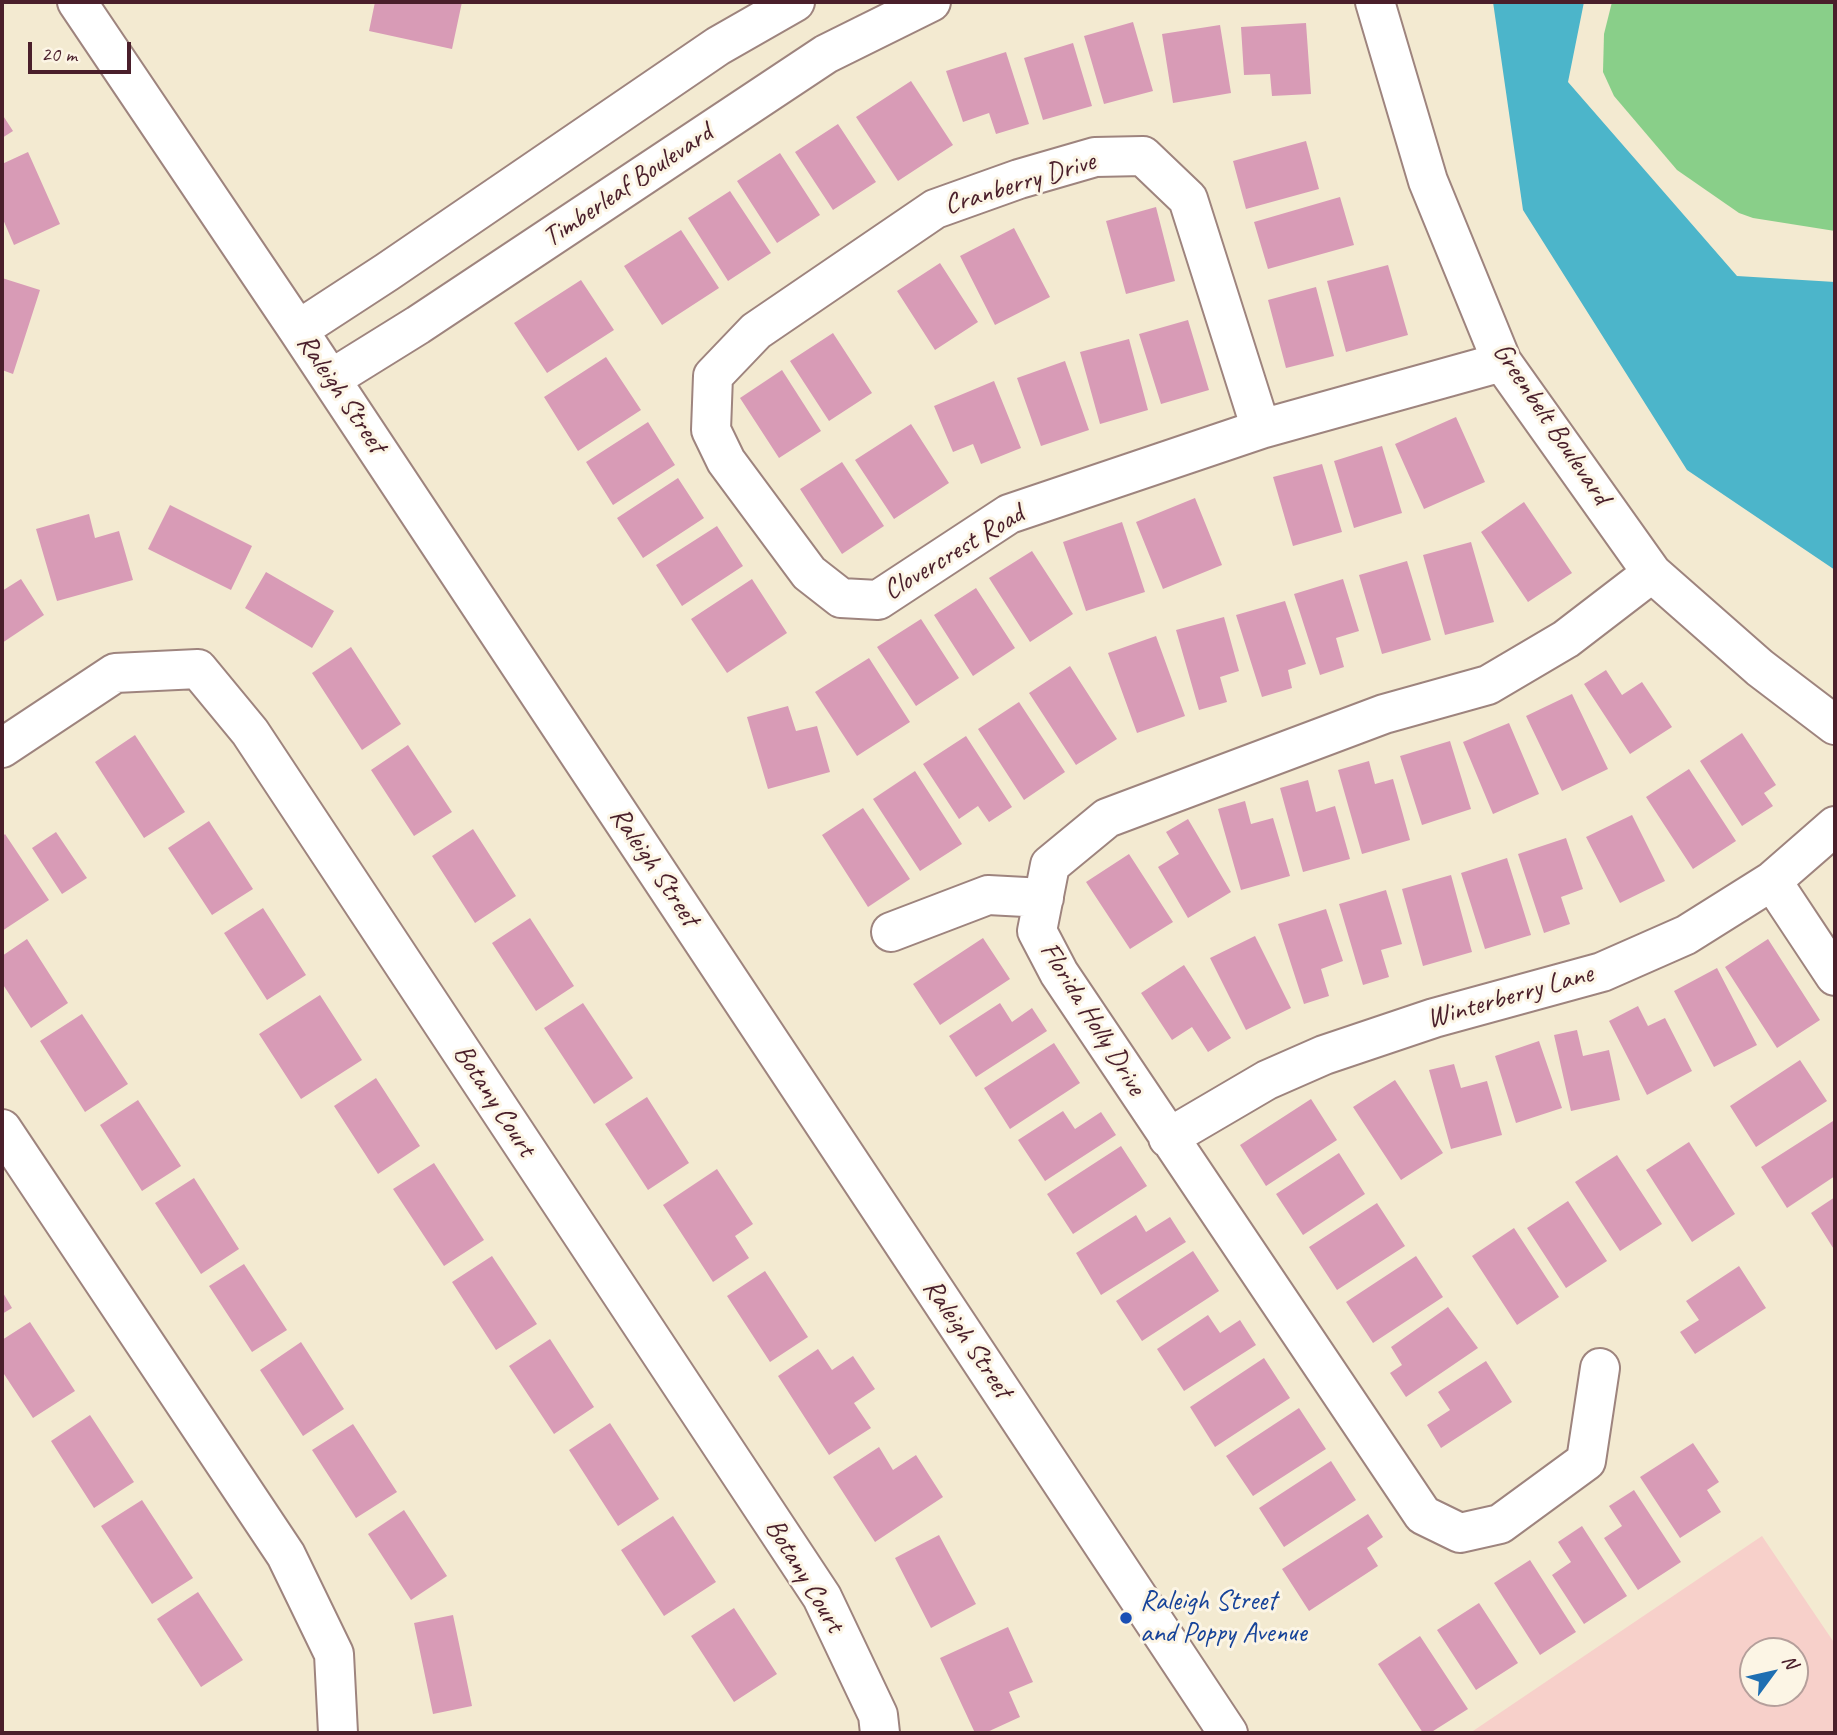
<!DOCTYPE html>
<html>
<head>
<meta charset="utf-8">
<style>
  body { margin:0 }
  #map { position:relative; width:1837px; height:1735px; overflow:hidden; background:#f3ead1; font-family:Caveat,sans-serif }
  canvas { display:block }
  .frame { position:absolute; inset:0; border:4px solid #4a1f2b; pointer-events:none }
  .north { position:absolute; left:1739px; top:1637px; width:70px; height:70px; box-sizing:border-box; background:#fcf5e5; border:2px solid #b59f9b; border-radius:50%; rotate:57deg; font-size:19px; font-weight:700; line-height:28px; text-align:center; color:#4a1f2b }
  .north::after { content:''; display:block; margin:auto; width:24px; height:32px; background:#1f6fb2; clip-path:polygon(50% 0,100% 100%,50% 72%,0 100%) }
  .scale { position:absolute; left:28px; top:42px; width:103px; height:32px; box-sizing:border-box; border:4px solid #4a1f2b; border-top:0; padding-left:9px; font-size:21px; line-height:24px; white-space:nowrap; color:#4a1f2b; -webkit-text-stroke:5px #fcf5e5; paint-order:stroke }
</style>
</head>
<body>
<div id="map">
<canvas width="1837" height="1735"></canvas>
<div class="frame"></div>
<div class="north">N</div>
<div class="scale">20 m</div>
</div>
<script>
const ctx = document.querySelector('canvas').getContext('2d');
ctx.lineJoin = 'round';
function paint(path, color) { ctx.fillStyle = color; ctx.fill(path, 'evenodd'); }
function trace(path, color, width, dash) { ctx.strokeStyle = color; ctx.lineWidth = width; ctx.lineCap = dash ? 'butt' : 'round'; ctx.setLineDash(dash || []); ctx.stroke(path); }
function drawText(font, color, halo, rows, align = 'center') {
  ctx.font = font + ' Caveat,sans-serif'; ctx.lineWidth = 6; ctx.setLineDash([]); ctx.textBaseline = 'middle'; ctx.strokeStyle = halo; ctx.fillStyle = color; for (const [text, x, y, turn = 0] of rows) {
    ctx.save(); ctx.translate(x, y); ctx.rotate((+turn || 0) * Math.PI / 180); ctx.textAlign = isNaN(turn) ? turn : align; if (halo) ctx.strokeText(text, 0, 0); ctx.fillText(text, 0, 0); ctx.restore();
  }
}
paint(new Path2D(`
  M1762,1536L1835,1644V1733H1470ZM1753,1651H1795V1693H1753Z`), '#f7d0ca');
paint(new Path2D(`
  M1612,2H1835V231L1753,218L1739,213L1677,170L1614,96L1603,72L1604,34Z`), '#89cf89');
paint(new Path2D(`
  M1493,2H1584L1568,82L1737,276L1835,282V570L1687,470L1523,210Z`), '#4cb5ca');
paint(new Path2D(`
  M375,2H462L452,49L369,31Z
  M1133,22L1153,91L1104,104L1084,36Z
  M1306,23L1311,94L1272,96L1270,74L1244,75L1241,27Z
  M1220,25L1231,93L1173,103L1162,34Z
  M1073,43L1092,106L1043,120L1024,58Z
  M1006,52L1029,124L996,134L989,113L963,122L946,71Z
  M911,81L953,145L898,181L856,117Z
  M2,114L13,131L2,138Z
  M838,124L876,182L833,210L795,152Z
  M1306,141L1319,189L1246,209L1233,161Z
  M28,152L60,224L14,245L2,217V164Z
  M780,153L820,215L777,243L737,181Z
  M730,191L771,253L728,281L688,218Z
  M1340,197L1354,245L1268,269L1254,222Z
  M1156,207L1175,281L1126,294L1106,221Z
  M1014,228L1050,297L995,325L960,256Z
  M681,230L719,288L662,325L624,266Z
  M940,263L978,322L935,350L897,291Z
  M1388,265L1408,335L1346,352L1327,281Z
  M2,278L40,290L13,374L2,370Z
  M581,280L614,330L547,373L514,323Z
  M1316,287L1334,356L1286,368L1268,300Z
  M1188,320L1209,390L1161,404L1139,334Z
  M833,333L872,393L829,421L790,361Z
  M1129,339L1148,410L1100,424L1080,352Z
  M606,357L641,410L578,451L544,397Z
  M1065,361L1089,430L1041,446L1017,378Z
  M782,370L821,431L779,458L740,398Z
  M994,381L1021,448L981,464L973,444L953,452L934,406Z
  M1456,417L1485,482L1424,509L1395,444Z
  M648,422L675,465L613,505L586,462Z
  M911,424L949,483L894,519L855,460Z
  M1382,446L1402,513L1354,528L1334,461Z
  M842,462L884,526L842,554L800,489Z
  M1322,464L1342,532L1293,546L1273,477Z
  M678,478L704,518L643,558L617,518Z
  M1195,498L1222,565L1163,589L1136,522Z
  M1524,502L1572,573L1528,602L1481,532Z
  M170,505L252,546L231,590L148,549Z
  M89,514L95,538L119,531L133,580L57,601L36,529Z
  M1122,522L1145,592L1086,611L1063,542Z
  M717,526L743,566L682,606L656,565Z
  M1471,542L1494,622L1445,635L1423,555Z
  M1032,551L1073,614L1030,642L989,578Z
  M1407,561L1431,640L1382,654L1359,575Z
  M266,572L334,611L312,648L245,608Z
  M21,579L44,615L2,643V591Z
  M752,579L787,633L727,673L691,619Z
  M1343,579L1359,631L1336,638L1344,667L1320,675L1294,594Z
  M976,588L1015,648L973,676L934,615Z
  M1285,601L1306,664L1288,670L1292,688L1262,697L1236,615Z
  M1224,617L1239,671L1220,677L1227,702L1199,710L1176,630Z
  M921,619L959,678L916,706L877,647Z
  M1156,636L1185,716L1137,733L1108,653Z
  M351,647L401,724L362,750L312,673Z
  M869,658L910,722L857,756L815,692Z
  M1070,666L1117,739L1076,765L1029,693Z
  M1606,670L1622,695L1642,682L1672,727L1630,754L1584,684Z
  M1572,694L1608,769L1562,791L1526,716Z
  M1019,702L1065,772L1024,800L978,729Z
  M788,706L796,731L817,726L830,772L768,789L747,717Z
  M1509,723L1539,794L1493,814L1463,742Z
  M1742,733L1776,785L1764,793L1773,806L1742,826L1700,761Z
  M135,735L185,812L144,838L95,762Z
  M966,736L1012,807L989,822L978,806L959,819L923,764Z
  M1450,741L1471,809L1422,825L1400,756Z
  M408,745L452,812L414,836L371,770Z
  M1369,761L1375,784L1393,779L1410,840L1362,854L1338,770Z
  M1689,769L1736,841L1693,869L1646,797Z
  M915,771L962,844L920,871L873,799Z
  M1308,780L1316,812L1335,806L1350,859L1303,872L1280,788Z
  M1245,801L1251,824L1273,818L1290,876L1241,890L1218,809Z
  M863,808L910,879L868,907L822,835Z
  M1632,815L1665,881L1620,903L1586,837Z
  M1188,819L1231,892L1188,918L1158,867L1179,854L1166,832Z
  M209,821L253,889L212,915L168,848Z
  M473,829L516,896L475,923L432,856Z
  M56,832L87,878L62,894L32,848Z
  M5,834L49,900L2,931V837Z
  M1566,838L1583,889L1561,897L1570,924L1544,933L1518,854Z
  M1129,854L1173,922L1130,949L1086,882Z
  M1507,858L1531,935L1485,949L1461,873Z
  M1451,875L1472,952L1423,966L1402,889Z
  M1386,890L1402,944L1381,950L1389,977L1363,985L1339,904Z
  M263,908L306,975L267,1000L224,933Z
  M1326,909L1343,961L1321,969L1329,996L1304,1004L1278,924Z
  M530,918L574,986L536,1011L492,943Z
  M1255,936L1291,1008L1246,1030L1210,958Z
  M983,938L1010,979L940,1025L913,984Z
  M27,939L68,1003L31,1028L2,983V956Z
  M1768,939L1820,1020L1777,1048L1725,967Z
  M1184,965L1231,1038L1208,1052L1192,1027L1172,1040L1141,993Z
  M1717,968L1757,1045L1714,1067L1674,991Z
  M320,995L362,1060L301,1099L259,1034Z
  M583,1003L633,1078L594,1104L544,1028Z
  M1000,1003L1012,1022L1032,1008L1047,1031L976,1077L949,1036Z
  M1638,1006L1648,1026L1665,1018L1692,1071L1647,1095L1609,1021Z
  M82,1014L128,1084L85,1112L40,1041Z
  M1577,1030L1583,1056L1609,1050L1620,1100L1571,1111L1554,1035Z
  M1539,1041L1562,1108L1516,1123L1495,1056Z
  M1054,1043L1080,1083L1010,1129L984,1088Z
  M1800,1060L1827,1101L1756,1147L1730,1106Z
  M1454,1064L1461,1088L1487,1081L1502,1135L1451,1149L1429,1070Z
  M376,1078L420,1146L378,1174L334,1106Z
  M1395,1080L1443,1153L1401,1180L1353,1107Z
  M647,1097L689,1163L648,1190L605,1124Z
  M1311,1099L1337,1140L1266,1186L1240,1145Z
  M138,1100L181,1166L142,1191L100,1125Z
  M1063,1111L1075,1129L1101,1112L1116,1135L1045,1181L1018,1140Z
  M1833,1121L1835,1124V1176L1787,1208L1761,1167Z
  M1689,1142L1735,1214L1692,1242L1646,1170Z
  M1121,1146L1147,1186L1073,1234L1047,1194Z
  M1339,1153L1365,1194L1303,1235L1276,1194Z
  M1617,1155L1662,1224L1620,1251L1575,1182Z
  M434,1163L484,1240L444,1266L393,1189Z
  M717,1169L753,1224L735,1236L749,1258L713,1282L663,1205Z
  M194,1178L239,1249L201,1274L155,1203Z
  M1835,1197V1251L1811,1213Z
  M1568,1201L1607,1261L1566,1288L1527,1228Z
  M1377,1203L1405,1246L1337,1290L1309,1247Z
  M1136,1215L1146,1232L1170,1217L1186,1242L1101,1295L1076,1253Z
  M1514,1228L1559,1297L1517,1325L1472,1256Z
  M1193,1251L1219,1291L1142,1341L1116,1301Z
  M492,1256L537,1324L496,1350L452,1282Z
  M1416,1256L1443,1297L1373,1343L1346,1302Z
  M244,1264L287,1330L252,1352L209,1286Z
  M1739,1266L1766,1308L1695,1354L1680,1332L1699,1320L1686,1301Z
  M765,1271L808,1337L770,1362L727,1296Z
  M2,1291L12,1308L2,1314Z
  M1448,1307L1478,1348L1406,1397L1390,1373L1402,1365L1391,1347Z
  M1208,1315L1220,1333L1240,1320L1256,1345L1184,1391L1157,1349Z
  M30,1322L75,1391L33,1418L2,1371V1340Z
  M550,1339L594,1407L554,1434L509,1366Z
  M301,1342L344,1409L303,1436L260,1370Z
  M818,1349L832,1370L853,1356L875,1389L854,1403L871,1428L829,1455L778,1376Z
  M1264,1358L1290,1398L1215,1447L1190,1407Z
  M1486,1361L1512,1402L1441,1448L1427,1425L1450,1410L1438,1392Z
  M1299,1408L1326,1449L1253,1496L1226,1456Z
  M90,1415L134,1482L94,1508L51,1441Z
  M610,1423L659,1499L618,1526L569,1450Z
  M353,1424L397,1492L356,1518L312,1450Z
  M1693,1443L1719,1482L1707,1490L1721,1512L1680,1538L1640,1477Z
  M879,1447L893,1470L916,1455L943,1497L875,1542L833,1477Z
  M1331,1461L1356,1500L1284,1547L1259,1508Z
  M1634,1490L1681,1562L1638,1590L1604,1538L1622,1526L1609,1506Z
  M142,1500L193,1578L152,1604L101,1526Z
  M404,1510L447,1576L411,1600L368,1534Z
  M1368,1514L1383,1537L1367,1548L1378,1566L1309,1611L1282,1569Z
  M673,1516L716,1582L664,1616L621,1550Z
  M1582,1526L1627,1596L1584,1624L1552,1575L1571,1562L1558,1542Z
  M939,1535L976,1604L931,1628L895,1558Z
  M1530,1560L1576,1632L1540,1655L1494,1583Z
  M198,1592L243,1660L201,1687L157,1619Z
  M1479,1603L1518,1663L1476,1690L1437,1630Z
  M734,1608L777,1674L734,1702L691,1636Z
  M453,1615L472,1706L433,1714L414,1623Z
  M1008,1627L1033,1682L1009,1692L1020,1717L985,1733H975L940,1658Z
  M1420,1636L1468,1709L1430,1733H1423L1378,1664Z`), '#d89bb6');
const minor = new Path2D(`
  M77,2L298,330L1228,1733
  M1375,2L1428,181L1502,362L1652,573L1760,668L1835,725
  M298,330L387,272L718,46L795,2
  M331,379L418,325L826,54L931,2
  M1261,429L1188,199L1143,156L1095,157L1019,179L935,209L756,331L713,376L711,430L726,461L809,573L841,598L878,600L1009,514L1261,429L1502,362
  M2,748L115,673L198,669L250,732L822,1597L878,1715L880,1733
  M1772,881L1835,976
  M891,932L988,895L1044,898
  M2,1129L286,1555L334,1654L338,1733
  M1168,1138L1267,1080L1324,1055L1434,1018L1602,972L1686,935L1772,881L1835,826
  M1600,1368L1586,1461L1500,1524L1460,1533L1423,1515L1059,973L1037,931L1050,865L1107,818L1384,714L1488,685L1566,639L1652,573`);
trace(minor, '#9e847e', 42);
trace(minor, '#fff', 38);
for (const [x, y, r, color] of [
  [1126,1618,7,"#1a4fb4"]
]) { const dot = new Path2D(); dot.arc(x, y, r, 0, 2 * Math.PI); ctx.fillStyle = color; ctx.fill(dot); trace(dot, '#fcf5e5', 2.5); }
drawText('28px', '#4a1f2b', '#fcf5e5', [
  ["Cranberry Drive",1020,184,-17],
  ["Timberleaf Boulevard",628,186,-34],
  ["Raleigh Street",341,394,56],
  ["Greenbelt Boulevard",1551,424,56],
  ["Clovercrest Road",954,553,-31],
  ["Raleigh Street",654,867,56],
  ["Winterberry Lane",1510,997,-16],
  ["Florida Holly Drive",1092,1019,58],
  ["Botany Court",494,1101,57],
  ["Raleigh Street",967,1339,56],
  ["Botany Court",804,1576,59]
]);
drawText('28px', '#164399', '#fcf5e5', [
  ["Raleigh Street",1140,1602],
  ["and Poppy Avenue",1140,1634]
], 'left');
</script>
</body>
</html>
